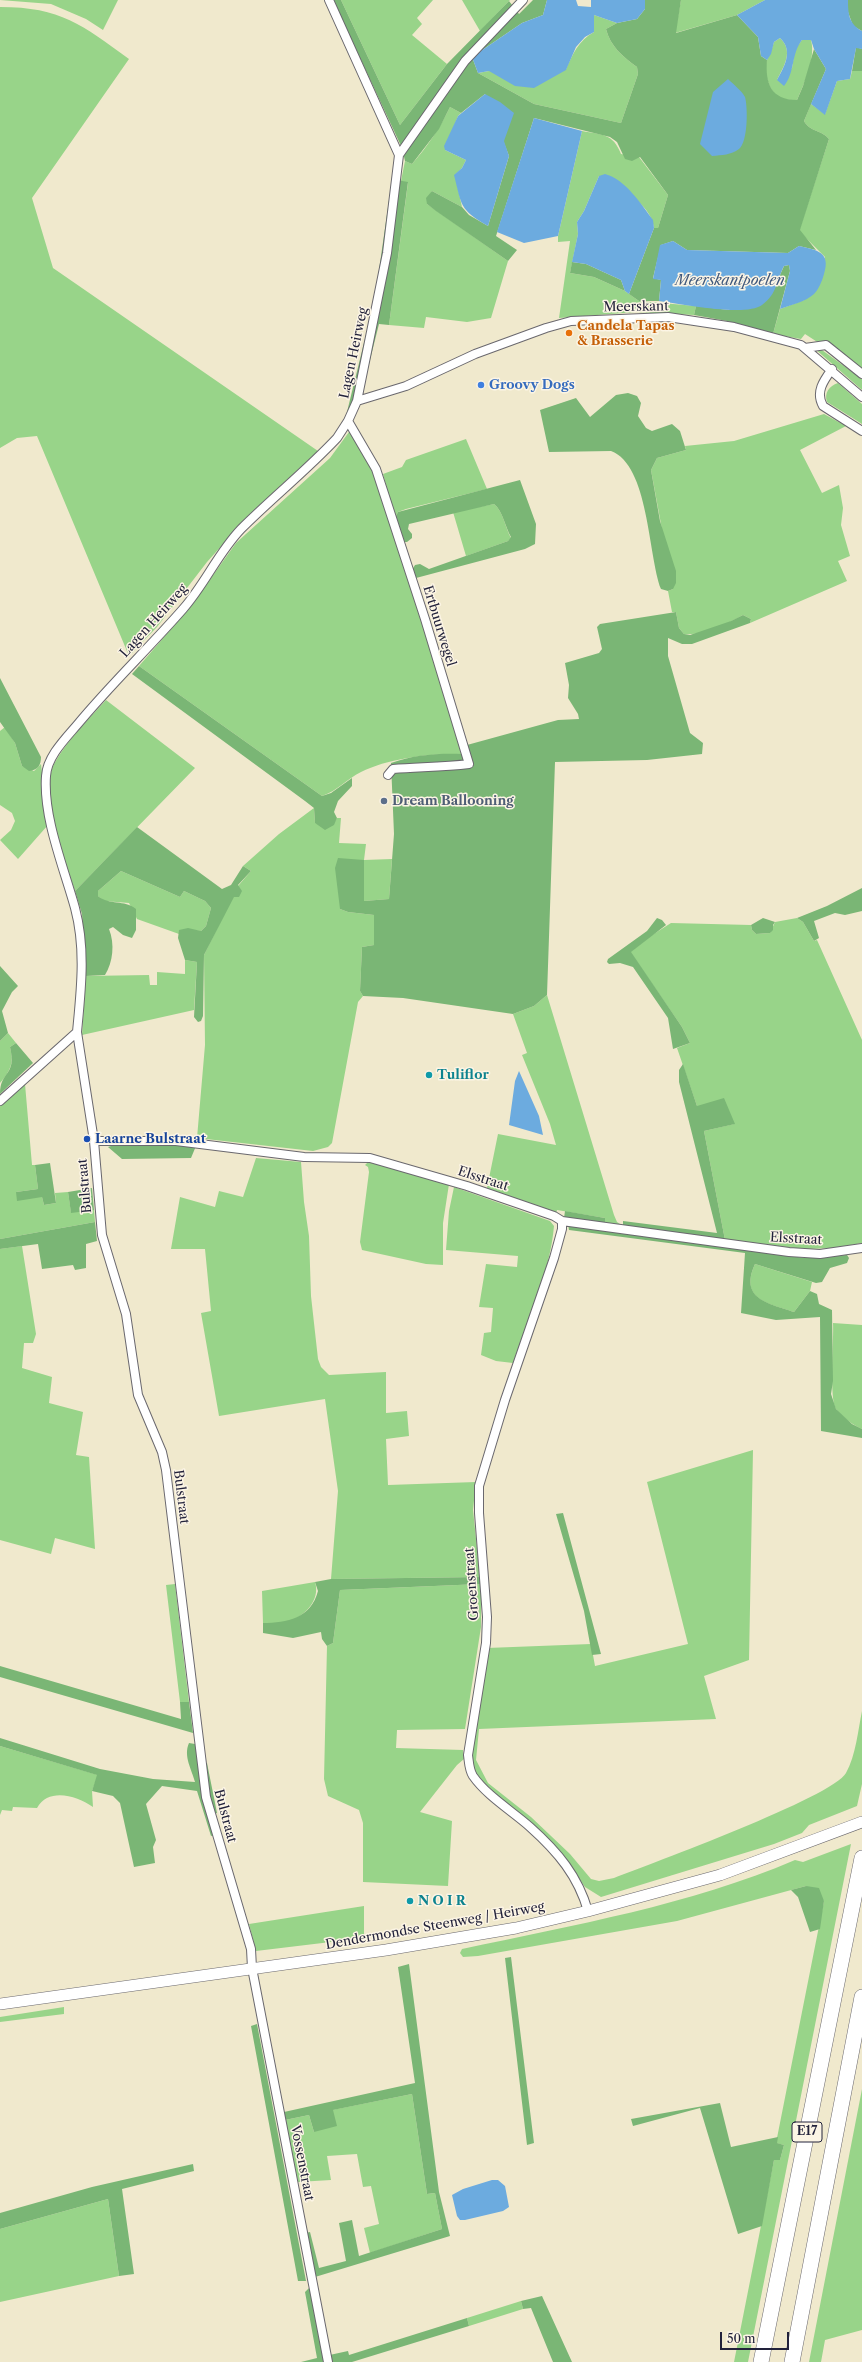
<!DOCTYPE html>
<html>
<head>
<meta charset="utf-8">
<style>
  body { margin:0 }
  #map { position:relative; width:862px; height:2362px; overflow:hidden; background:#f0e9cd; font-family:"Libre Caslon Text",serif }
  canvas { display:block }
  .scale { position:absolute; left:720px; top:2332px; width:69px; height:18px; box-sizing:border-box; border:2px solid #22223b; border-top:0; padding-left:5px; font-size:12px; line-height:14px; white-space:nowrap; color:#22223b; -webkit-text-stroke:3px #fcf5e5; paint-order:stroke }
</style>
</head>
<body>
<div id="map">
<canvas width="862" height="2362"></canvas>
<div class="scale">50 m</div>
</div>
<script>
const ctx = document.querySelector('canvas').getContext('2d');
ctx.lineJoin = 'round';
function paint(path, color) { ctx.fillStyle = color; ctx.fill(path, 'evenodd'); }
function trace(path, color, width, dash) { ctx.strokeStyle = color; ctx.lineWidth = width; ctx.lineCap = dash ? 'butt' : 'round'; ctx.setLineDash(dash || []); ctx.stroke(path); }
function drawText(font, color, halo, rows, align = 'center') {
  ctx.font = font + ' "Libre Caslon Text",serif'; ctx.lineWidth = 3; ctx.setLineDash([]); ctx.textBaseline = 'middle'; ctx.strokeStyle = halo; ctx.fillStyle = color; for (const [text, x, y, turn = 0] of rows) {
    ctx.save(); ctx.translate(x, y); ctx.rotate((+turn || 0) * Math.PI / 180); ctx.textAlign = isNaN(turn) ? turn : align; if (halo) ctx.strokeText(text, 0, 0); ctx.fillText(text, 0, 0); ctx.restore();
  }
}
paint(new Path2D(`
  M0,0H118L103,30L86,19L51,4Z
  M341,0H433L417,18L422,24L412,35L447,64L400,125Z
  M462,0H510L480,31Z
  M681,0H765L737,15L675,33Z
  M0,7C61,7 82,25 129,59L32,198L53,268L318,451L251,513L207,562L157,627L129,656L37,436L17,438L0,448Z
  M594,15L617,23L606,29C610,46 623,57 637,67L638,74L621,123L534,104L478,73L489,71L566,69C573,54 578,41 594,32Z
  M780,38C794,51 784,66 777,80L792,68L795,49L802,40H811C816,58 804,84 797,100C790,100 781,100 776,95C768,87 763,70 767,60C770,53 772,49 774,42Z
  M852,71H862V371L805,334L801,339L773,334L780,309L804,300L825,257L799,231L829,139C822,130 810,132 804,121L811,104L825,114L837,81L850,79Z
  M450,107L461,113L458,116L445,150L466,160L462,168L455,175L462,207L432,191L427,204L508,261L491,318L467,322L426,317L424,328L389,325L408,183L401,181L405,161L412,164C427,147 440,128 450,107Z
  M582,131C602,135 613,133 621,154L639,157L668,195L658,228H654C651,203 619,188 599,176L584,211L577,222L578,234L570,273L594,277L625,291L639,301L696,306L694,315L636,312L559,318L570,241L558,242V236Z
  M815,345L862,379V390L814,348Z
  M838,383L862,404V424L827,402C824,393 829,386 838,383Z
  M824,414L846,426L800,450L822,493L839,485L843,508L841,525L850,556L838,561L847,581L750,623L751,619L743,615C727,624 702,636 684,634L679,628L676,612H672L668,591L673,589L651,470L657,458L686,450L685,446L734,441Z
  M349,432L353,433L373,472L438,673L462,754C433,753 388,758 361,772C347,779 337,791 322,796L139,666L191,606L236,543L330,458Z
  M466,439L487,489L406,509L398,512L395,518L383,474L402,467L406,460Z
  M494,504C503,511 505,527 511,538L508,541L466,556L453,512Z
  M106,700L195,768L75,891C66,863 40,791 54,764C67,740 88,720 106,700Z
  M5,727L15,743L22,766L34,771L41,764L48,825L18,859L0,840L11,830L15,821L12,813L0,805V731Z
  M314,808L315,823L333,825L337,818H341L339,843L366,844L364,860L392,859L389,899L364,901L340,909L348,912L374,915V945L362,947L360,991L363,996L358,1002L332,1143L328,1147L313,1151L197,1138L205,1045L204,955L238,886L251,871L243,866L279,834Z
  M121,871L180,897L184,891L205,901L211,908L206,926L201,931L179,930V934L137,919L129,903L104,901L98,896V891Z
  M797,918L803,922L814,941L817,940L862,1040V1243L834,1248L805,1249L725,1240L704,1131L734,1124L697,1106L677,1048L690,1043L682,1027L630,952L649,937L671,923L751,925L752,930L756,934L770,933L775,922Z
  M185,960L197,962L194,1010L82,1035L86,976L149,975L150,985H157V972L185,974Z
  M547,995L614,1215L617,1222L623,1226L605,1224V1218L557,1210L556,1214L487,1188L498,1134L556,1145L550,1124L522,1055L527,1053L513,1014L534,1006Z
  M8,1033L16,1043L10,1047C14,1063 11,1070 0,1083V1041Z
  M25,1084L32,1165H35L38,1189L16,1192L42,1197L44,1205L56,1203L55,1193L68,1192L71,1212L94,1210L95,1222L0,1239V1105Z
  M256,1158L301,1162L304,1202L309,1236L311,1296L318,1359L321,1367L329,1375L386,1372V1413L407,1411L409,1436L386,1439L388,1485L476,1482L473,1510L480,1577L331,1579L338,1491L325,1399L219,1416L201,1313L211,1311L205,1249H171L180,1197L215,1207L219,1191L243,1197Z
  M368,1162L449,1184L443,1223V1265L426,1264L362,1250L360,1242L369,1172L368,1167L365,1165Z
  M454,1187L550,1221L554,1226C550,1273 528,1319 513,1363L496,1361L481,1355L484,1333L491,1332L493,1308L479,1307L486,1264L517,1267L518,1256L446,1250L449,1211Z
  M22,1246L36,1334L33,1343H24L22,1368L52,1377L49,1403L83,1412L76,1455L89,1457L95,1549L55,1538L51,1554L0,1540V1249Z
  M755,1264L812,1282L810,1291L794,1312C767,1303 739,1299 755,1264Z
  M833,1323L862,1325V1429C854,1426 841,1416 836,1409C829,1399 834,1340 833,1323Z
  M753,1450L749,1660L704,1676L716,1719L479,1729L476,1760L488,1783L531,1817L570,1854L591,1879L599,1881L614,1878C650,1864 833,1797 846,1773C856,1755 858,1730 862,1711V1784L857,1806L809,1825L802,1833L774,1844L601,1897L585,1887L567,1861L484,1783L475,1771L471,1759L487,1648L591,1644L595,1666L688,1644L647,1482Z
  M315,1582C321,1601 303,1618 285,1623C278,1624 270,1623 263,1623L262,1591Z
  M175,1584L189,1702H180L166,1585Z
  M481,1584V1627L465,1729L397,1730L396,1748L463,1750L464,1759L457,1765L420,1812L452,1821L448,1886L363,1882V1823L359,1810L328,1796L324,1779L327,1646L333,1643L340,1590Z
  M0,1746L98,1775L92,1791L93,1807C77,1796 49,1787 37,1808L13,1807L12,1811L2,1810L0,1815Z
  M851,1844L748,2362H734L774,2160H780L784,2145L776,2143L824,1901L806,1886L677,1921L478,1956L463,1957L460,1953L462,1949C574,1925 690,1905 795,1860L803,1862Z
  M364,1906V1938L256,1951L249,1924Z
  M64,2007V2014L0,2022V2017Z
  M862,2089V2330L825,2340L821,2362H809Z
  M412,2094L427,2194L435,2193L442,2229L370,2253L364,2228L379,2224L371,2186L363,2187L357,2154L327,2156L331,2180L298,2182L285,2120L309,2115L314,2132L332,2110Z
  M108,2199L119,2276L0,2302V2229Z
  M521,2301L523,2309L469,2326L467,2318Z`), '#98d489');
paint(new Path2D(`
  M333,0H341L400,125L447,64L509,1L519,14L533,0H547L543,15L522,23L472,57L478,73L534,104L621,123L638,74L637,67C623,57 610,46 606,29L617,23L637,19L645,9V0H681L676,33L737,15L758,37L761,56L767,60C765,83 771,100 797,100L803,86L814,49L826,69L804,121C810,132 822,130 829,139L800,230L816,250L799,246L788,253L687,250L673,241L661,245L653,278L661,280L659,301H639L629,294L654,228H658L668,195L640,157L632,161L625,159L617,142L610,137L534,118L496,236L517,250L508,261L436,211L427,204L426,198L432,191L462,207L469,215L488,226L509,156L485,94L461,113L450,107L439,129L412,164L405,161L402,148Z
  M848,0H862V31L853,26L848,12Z
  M856,47L862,49V71H852Z
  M392,179L408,182L389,325L379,324L362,392L346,416L375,298Z
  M572,262L586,264L621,280L625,291L594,277L570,273Z
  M789,265L790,271L773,334L727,321L694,315L696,306L729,310L780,281V275L784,266Z
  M628,393L637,396L641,403L638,416L646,428L652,431L672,424L680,431L686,450L657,458L651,470L660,521L676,571V583L673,589L668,591L661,589C648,555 649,465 611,451L549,452L540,410L576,398L590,417L616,395Z
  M520,480L536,524L535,544L525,549L416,578L412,570L415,565L420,564L429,569L508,541L511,537C505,527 503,511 494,504L409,524L408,529L412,534V538L407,542H403L395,518L398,512Z
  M676,612L679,628L684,634L690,635L731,621L743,615L751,619L750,623L692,644H682L668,638V656L690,733L703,743L702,754L647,760L555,762L547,995L534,1006L513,1014L403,998L363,996L360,991L362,947L374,945V915L348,912L340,909L335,868L338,858L364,860V901L389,899L394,834L391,763C413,755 438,753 462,754L467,745L558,720L579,719L578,714L568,698L569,685L565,663L599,653L602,649L597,627L600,624Z
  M139,666L322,796L331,793L352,778V786L338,801L334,812L337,818L334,825L325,830L315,823L314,808L305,801L132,674Z
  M0,678L41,757C41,765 38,770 29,771L22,766L15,743L0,722Z
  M137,827L222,889L231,885L243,866L251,871L238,885L242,891L239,897H234L204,955L203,1016L201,1021L198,1022L194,1017L197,962L185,960L178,938L179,930L188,928L201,931L206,926L211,908L205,901L184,891L180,897L121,871L98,891V896C110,906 124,899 136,909V930L132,938L123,935L113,927L109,929C115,944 113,962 105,975L86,976L82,914L75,891Z
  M862,888V911L845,915L835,913L814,921L819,938L814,941L803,922L797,918L827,906Z
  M657,918L662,920L666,925L631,952L682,1027L690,1043L673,1049L668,1018L633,967L620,963L609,964L607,962L608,959L647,931Z
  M763,918L775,922L773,925V930L770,933L756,934L752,930L751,925Z
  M0,966L18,986L12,992L2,1011L8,1033L0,1041Z
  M16,1043L33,1063L0,1094C0,1070 17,1077 10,1047Z
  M683,1064L697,1106L724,1098L735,1124L704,1131L725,1240L623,1226V1221L717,1233L679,1082V1070Z
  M114,1145L196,1146L191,1158L122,1159L108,1147Z
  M50,1163L56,1203L44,1205L42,1197L17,1201L16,1192L38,1189L35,1165Z
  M92,1188L94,1210L71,1213L68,1192Z
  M565,1211L605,1218V1224L564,1218Z
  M95,1222L97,1241L86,1244V1268L75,1270L73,1265L42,1269L38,1244L0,1249V1239Z
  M568,1224L805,1258L847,1255L849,1258L847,1263L830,1268L822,1282L816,1283L755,1264C739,1299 768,1303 794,1312L810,1291L817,1294L819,1304L832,1310L833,1381L831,1394L836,1409L852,1424L862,1429V1438L821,1431L820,1317L776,1320L741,1313L745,1253L569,1230Z
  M563,1513L601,1654L592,1655L584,1611L556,1514Z
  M480,1577L481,1584L340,1590L333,1643L327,1646L322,1639L321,1632L293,1638L263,1633V1623C287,1623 311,1618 318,1591L315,1582L331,1579Z
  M0,1666L181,1719L180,1702H189L193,1733L0,1677Z
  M0,1738L100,1769L153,1779L195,1782C192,1770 183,1756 189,1743L195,1744L199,1765L207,1763L217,1813L208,1816L215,1835L211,1836L197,1791L162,1786L146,1804L156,1840L153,1847L155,1863L134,1867L120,1803L113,1796L92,1791L97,1775L0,1746Z
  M806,1886L819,1888L824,1901L820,1929L810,1932L798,1897L791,1890Z
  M511,1957L534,2143L527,2145L505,1958Z
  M409,1964L439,2192L450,2236L315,2277L306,2233L310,2232L319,2268L346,2261L339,2223L352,2220L359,2256L442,2229L435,2193L427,2194L412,2094L333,2110L337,2126L314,2132L309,2115L285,2120L284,2112L415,2083L398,1967Z
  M257,2024L306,2281H298L251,2026Z
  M720,2103L731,2147L778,2137L777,2143L784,2145L780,2160H774L762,2226L738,2234L700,2108L633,2126L631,2119Z
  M193,2164L194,2171L122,2189L134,2274L119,2276L108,2199L0,2229V2213L92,2187Z
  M311,2286L325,2356L348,2351L349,2355L467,2318L469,2326L352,2362H301L317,2358L305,2292Z
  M542,2296L572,2362H553L531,2308L523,2309L521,2301Z`), '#7ab675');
paint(new Path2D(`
  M547,0H576L578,6L591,7V0H645V9L637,19L617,23L594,15V32L585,37L576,47L566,70L534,88L515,86L489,71L478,73L472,57L522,23L543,15Z
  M765,0H848C848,14 849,24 862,31V49L856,48L850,79L837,81L825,115L811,104L826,69L814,49L811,40H802C791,54 795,73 784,86L777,80C784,67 794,51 780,38L774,42L771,54L767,60L761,56L758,37L737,15Z
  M728,79C733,84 742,91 745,97C748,108 748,142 739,149C731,155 722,155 712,156L700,144L713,92Z
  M485,94L500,102L514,113L504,141L509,156L488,226C459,209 462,206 454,175L462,168L466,160L445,150L444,146L458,116Z
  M534,118L582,131L558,236L524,243L497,232Z
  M605,174C625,179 641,204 653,220L654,228L629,294L625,291L621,280L586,264L572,262L578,234L577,222L584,211L599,176Z
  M673,241L687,250L788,253L799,246C817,250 831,252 824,274C822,281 819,289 814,294C805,302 791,305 780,309L790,271L789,265L784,266C776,281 778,293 762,305C746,317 681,304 659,301L661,280L653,279L660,245Z
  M519,1071L539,1116L543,1135L509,1125L515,1081Z
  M492,2180H498L505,2186L509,2207L503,2211L465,2220H460L457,2216L452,2195L463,2189Z`), '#6cabdf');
const street = new Path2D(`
  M399,155L465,61L523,0
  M805,348L826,345L862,374
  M832,369C824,380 815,392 823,406L862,431
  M357,401L406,386L475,354L546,328L571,321L668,317L734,327L801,345L862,397
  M348,421L376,469L425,619L469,764C443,767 419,767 393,769L388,775
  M77,1032L94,1141L102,1235L126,1314L138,1395L162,1452L166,1470L206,1797L251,1949L252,1968L328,2362
  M0,1101L77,1032C81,990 86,949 75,908C64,868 43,818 46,776C47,757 65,739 77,725C110,685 148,649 183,609C205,584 218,553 241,529C272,498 307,470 337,438L348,421L357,401L387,253L399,155L329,0
  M94,1141H176L304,1157L370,1158L467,1186L554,1216L562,1221L789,1252L820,1254L862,1248
  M562,1221V1229L554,1258L505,1400L479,1486V1513L487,1617L486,1643L468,1755C469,1762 469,1770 473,1776C487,1796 512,1811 530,1827C558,1852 578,1876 588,1911`);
const secondary = new Path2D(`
  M0,2004L386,1950L516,1928L588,1911L720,1875L862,1822`);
const highway = new Path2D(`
  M761,2362L862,1858
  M792,2362L862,1997`);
trace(street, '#6a686e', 10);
trace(secondary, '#6a686e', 12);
trace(highway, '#6a686e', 16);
trace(street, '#fff', 8);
trace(secondary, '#fff', 11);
trace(highway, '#fff', 15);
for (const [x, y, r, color] of [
  [569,333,4,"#e8710a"],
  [481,385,4,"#3f7fe0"],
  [384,801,4,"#5c6f8a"],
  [429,1075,4,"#0f9aa8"],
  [87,1139,4,"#1a4fb4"],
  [410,1901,4,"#0f9aa8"]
]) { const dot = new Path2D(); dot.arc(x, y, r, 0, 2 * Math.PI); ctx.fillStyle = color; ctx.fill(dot); trace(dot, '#fcf5e5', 1.5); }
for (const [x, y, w] of [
  [807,2132,30]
]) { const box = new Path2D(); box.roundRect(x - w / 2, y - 10, w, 20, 3); ctx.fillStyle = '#fcf5e5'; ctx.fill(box); trace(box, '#22223b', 1); }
drawText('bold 12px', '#22223b', null, [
  ["E17",807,2132]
]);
drawText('13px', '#22223b', '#fcf5e5', [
  ["Meerskant",636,307,-1],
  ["Lagen Heirweg",354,353,-78],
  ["Lagen Heirweg",154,621,-48],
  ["Ertbuurwegel",439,626,73],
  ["Elsstraat",483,1179,18],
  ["Bulstraat",85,1186,-95],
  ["Elsstraat",796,1239,3],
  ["Bulstraat",181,1497,83],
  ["Groenstraat",472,1584,-94],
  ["Bulstraat",225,1816,75],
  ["Dendermondse Steenweg / Heirweg",435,1926,-10],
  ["Vossenstraat",302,2163,79]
]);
drawText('bold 13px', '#c56008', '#fcf5e5', [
  ["Candela Tapas",577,326],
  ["& Brasserie",577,341]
], 'left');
drawText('bold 13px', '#366cbe', '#fcf5e5', [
  ["Groovy Dogs",489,385]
], 'left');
drawText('bold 13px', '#4e5e75', '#fcf5e5', [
  ["Dream Ballooning",392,801]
], 'left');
drawText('bold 13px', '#0d838f', '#fcf5e5', [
  ["Tuliflor",437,1075],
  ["N O I R",418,1901]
], 'left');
drawText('bold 13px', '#164399', '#fcf5e5', [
  ["Laarne Bulstraat",95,1139]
], 'left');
drawText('italic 14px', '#40597d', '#fcf5e5', [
  ["Meerskantpoelen",730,281]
]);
</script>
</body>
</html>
